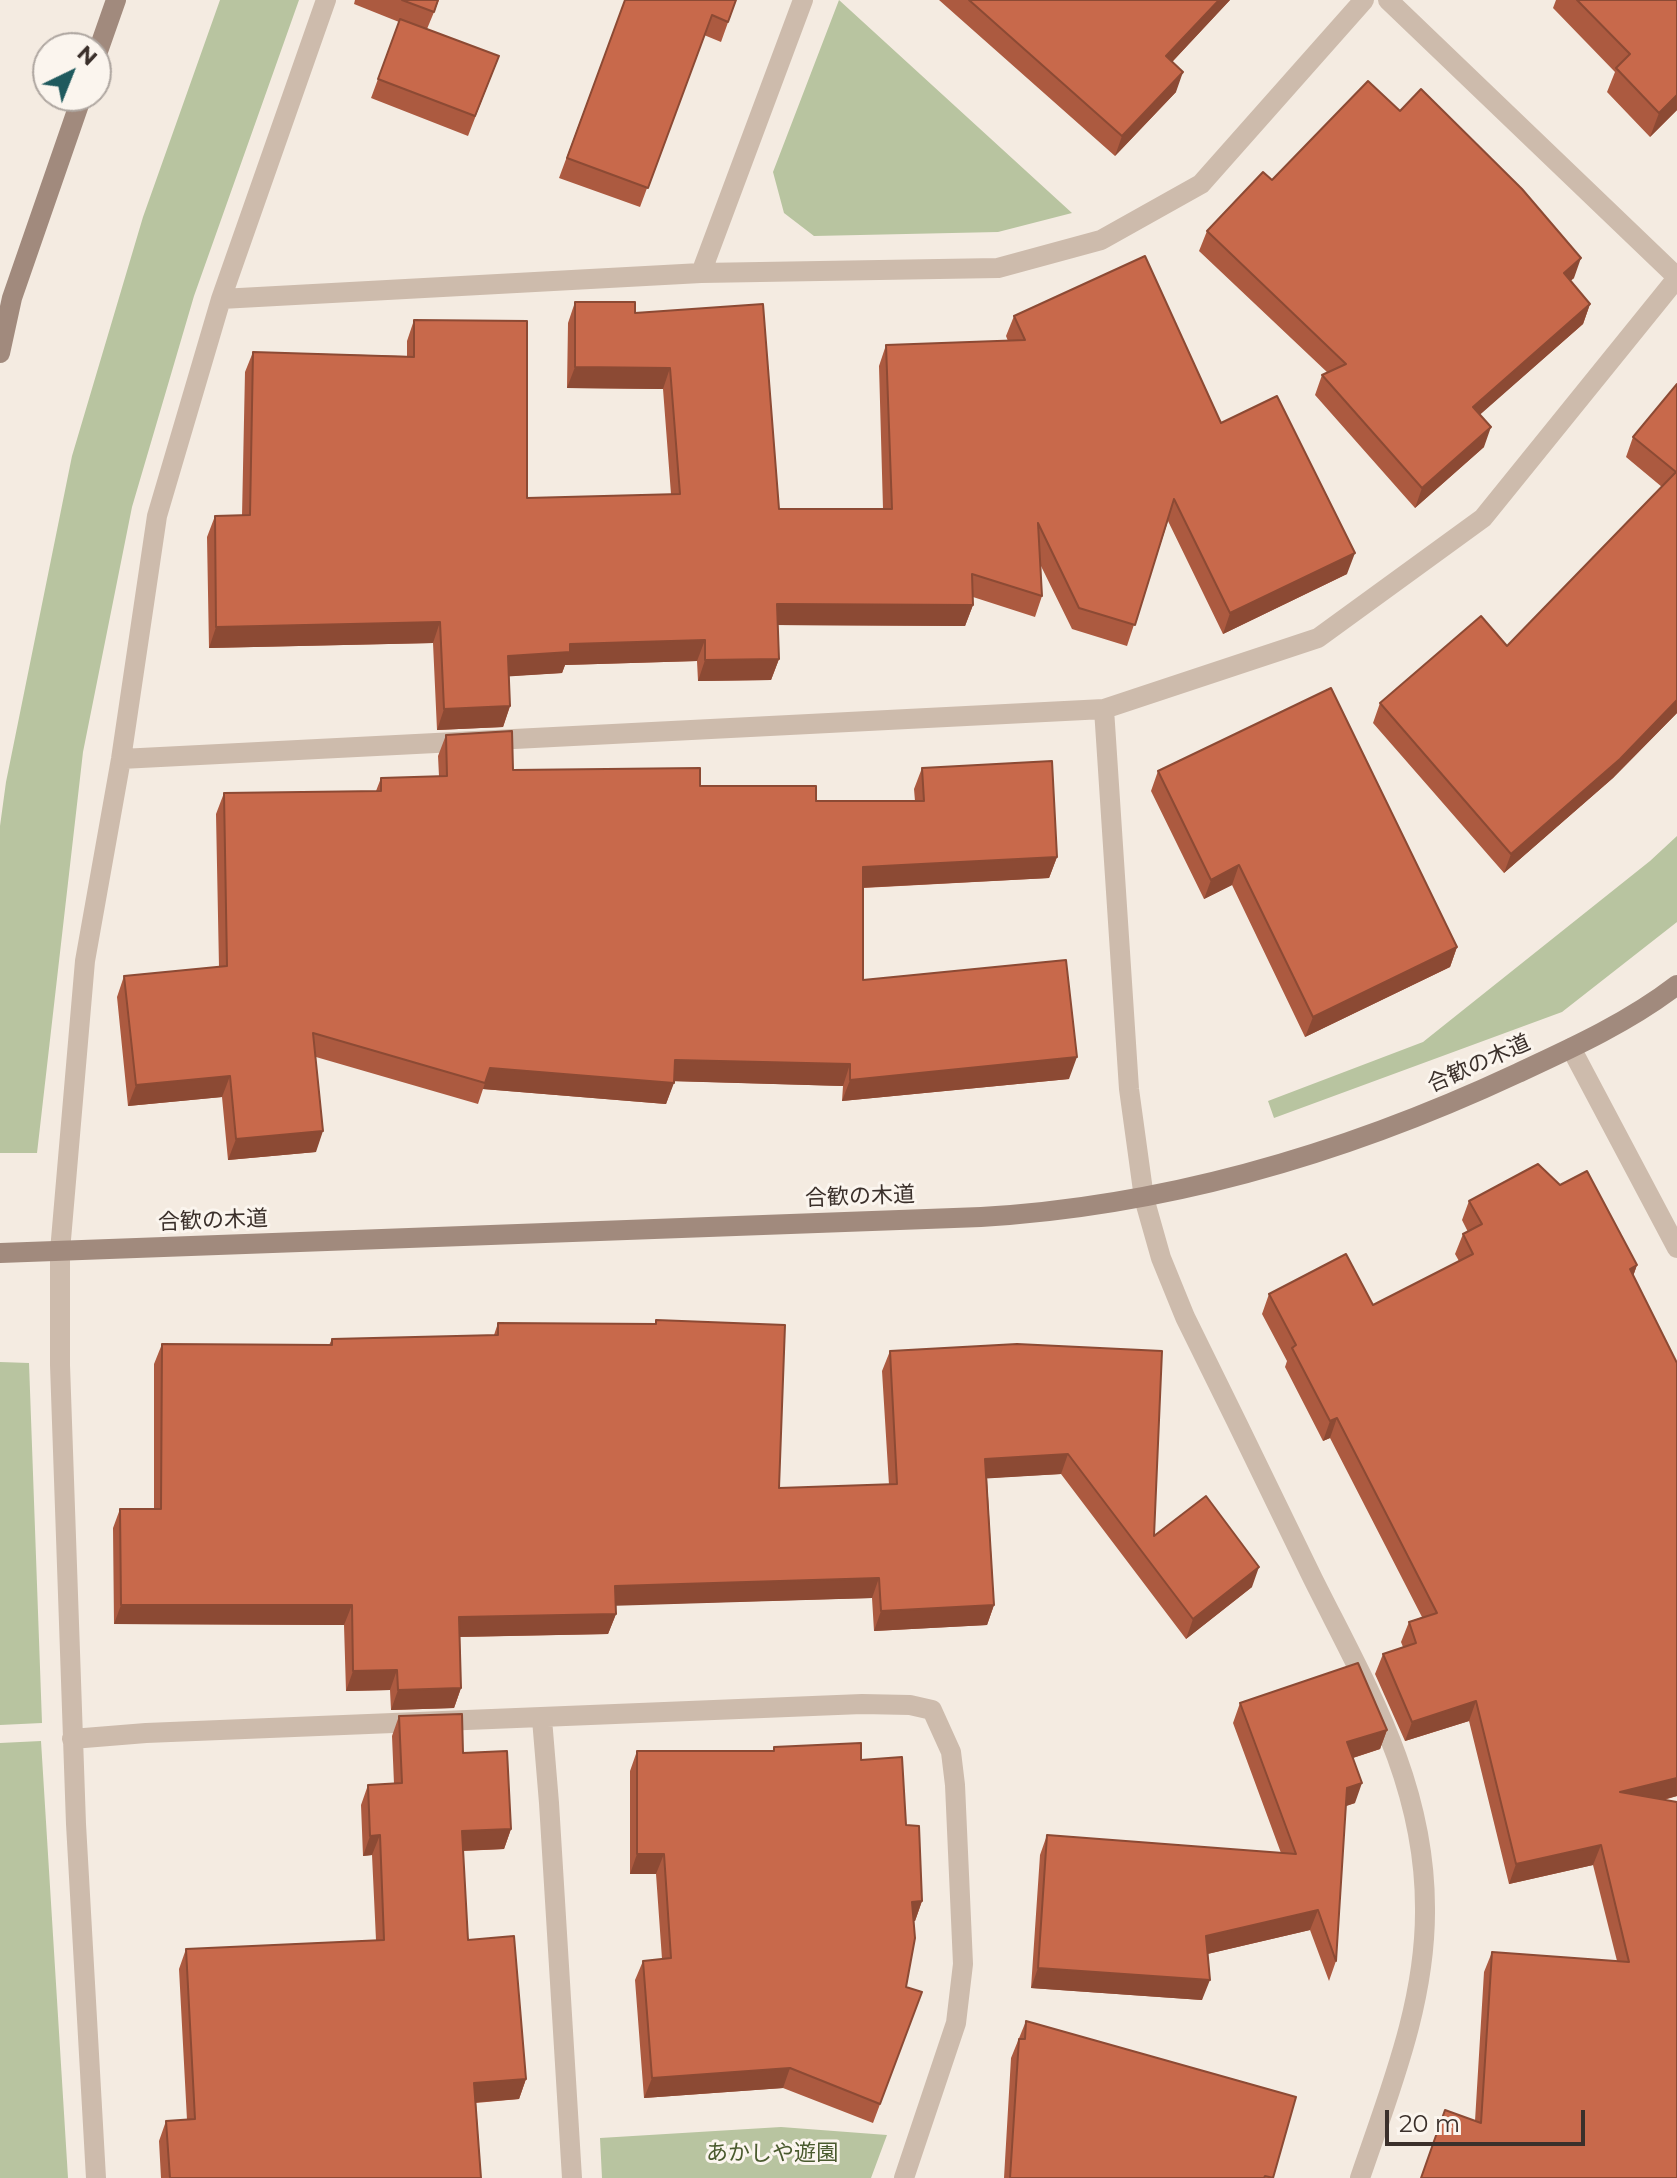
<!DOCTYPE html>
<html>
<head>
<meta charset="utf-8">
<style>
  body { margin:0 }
  #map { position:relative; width:1677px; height:2178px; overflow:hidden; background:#f4ebe1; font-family:Montserrat,sans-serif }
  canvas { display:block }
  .north { position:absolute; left:32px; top:32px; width:80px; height:80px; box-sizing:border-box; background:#fbf5ee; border:2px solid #aea6a0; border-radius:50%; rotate:43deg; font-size:22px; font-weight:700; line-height:32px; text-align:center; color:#3b302b }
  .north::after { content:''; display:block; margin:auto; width:28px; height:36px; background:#1f5a5e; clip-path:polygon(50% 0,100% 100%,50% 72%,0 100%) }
  .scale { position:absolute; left:1385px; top:2110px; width:200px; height:36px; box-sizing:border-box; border:4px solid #3b302b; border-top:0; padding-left:10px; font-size:24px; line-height:28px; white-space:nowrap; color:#3b302b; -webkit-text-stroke:6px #fbf5ee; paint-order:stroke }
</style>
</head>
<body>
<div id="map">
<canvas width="1677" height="2178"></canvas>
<div class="north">N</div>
<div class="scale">20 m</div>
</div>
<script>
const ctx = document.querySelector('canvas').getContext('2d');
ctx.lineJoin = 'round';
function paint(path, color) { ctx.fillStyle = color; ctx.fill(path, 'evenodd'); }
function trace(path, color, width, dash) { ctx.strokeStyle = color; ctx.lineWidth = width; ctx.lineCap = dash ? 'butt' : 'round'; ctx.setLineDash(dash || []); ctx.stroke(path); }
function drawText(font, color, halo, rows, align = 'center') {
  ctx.font = font + ' Montserrat,"Noto Sans JP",sans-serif'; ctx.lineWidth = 6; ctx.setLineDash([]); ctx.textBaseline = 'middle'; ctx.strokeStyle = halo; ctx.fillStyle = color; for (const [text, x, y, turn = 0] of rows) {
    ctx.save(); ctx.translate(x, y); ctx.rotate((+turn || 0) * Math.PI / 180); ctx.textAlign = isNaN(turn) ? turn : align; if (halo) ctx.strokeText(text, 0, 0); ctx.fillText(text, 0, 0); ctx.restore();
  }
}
paint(new Path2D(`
  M220,0H299L194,296L132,507L83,752L37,1153H0V826L6,782L72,456L143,217Z
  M839,0L1072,213L998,232L814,236L784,213L773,172Z
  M1677,836V922L1562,1012L1274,1118L1268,1101L1423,1042L1650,861Z
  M0,1362L29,1363L42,1723L0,1725Z
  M41,1741L68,2178H0V1743Z
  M781,2127L887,2135L871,2178H602L600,2138Z`), '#b8c4a0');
trace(new Path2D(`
  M1388,0L1677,277
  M701,273L803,0
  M221,299L701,273L998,268L1101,240L1201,184L1364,0
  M1104,709L1129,1089L1144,1198L1161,1258L1185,1317C1228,1404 1271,1492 1313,1579C1367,1687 1425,1783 1425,1908C1426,2002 1390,2090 1360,2178
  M121,759L1104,709L1318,638L1483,518L1677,278
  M1571,1048L1677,1248
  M542,1719L549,1803L572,2178
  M72,1739L146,1733L862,1704L910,1705L932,1710L951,1752L955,1785L963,1964L956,2023L904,2178
  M96,2178L76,1824L60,1365V1251L85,961L121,759L157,516L221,299L326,0`), '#cdbbac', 20);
trace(new Path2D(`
  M96,57L116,0
  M0,353L12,298L82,96
  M0,1253L981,1217C1169,1206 1349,1152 1518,1073C1572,1048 1629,1022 1677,985`), '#a18a7d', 20);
paint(new Path2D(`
  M355,0H439L427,29L499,56L468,136L371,98L399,22L354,4Z
  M625,0H736L721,42L704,35L640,207L559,178Z
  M939,0H1230L1172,62L1176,92L1115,156Z
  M1556,0H1677V110L1650,137L1607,92L1615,72L1553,8Z
  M1272,180L1574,278L1570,281L1590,304L1583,324L1480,414L1484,447L1415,508L1315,395L1322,375L1328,373L1199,251L1207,231Z
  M575,302L635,313L779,509H883L879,366L886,345L1008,341L1006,336L1014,316L1221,423L1347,574L1223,634L1168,521L1127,646L1072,629L1040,564L1042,596L1035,617L973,597V605L965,626L778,625L779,659L771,680L698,681L697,661L565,665L562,673L509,676L510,706L503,727L437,730L433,643L209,648L207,537L215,516H242L245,372L253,352L407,356V341L414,320L527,498L671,494L663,389L567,388L568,323Z
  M1677,384V713L1613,778L1504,873L1373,723L1380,703L1507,646L1662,487L1626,457L1633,437Z
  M446,735L513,770L700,786L816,801H915L914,789L922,768L1057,857L1049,878L863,888V980L1069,1079L842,1101L843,1086L674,1081L666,1104L483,1089L478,1104L316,1057V1152L228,1160L222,1097L128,1106L117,997L124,976L219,967L216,814L224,793L376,791L381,778L439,776L438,756Z
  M1158,771L1457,947L1450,967L1305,1037L1232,885L1204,899L1151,791Z
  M1469,1201L1637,1265L1633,1276L1677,1796L1664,1800L1677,2178L1475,2121L1484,1972L1492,1952L1617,1961L1593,1865L1509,1884L1469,1721L1405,1741L1375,1674L1383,1654L1403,1647L1401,1642L1409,1622L1422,1617L1330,1438L1323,1441L1285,1367L1287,1361L1262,1314L1269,1294L1373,1305L1459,1261L1455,1254L1463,1234L1468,1232L1462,1220Z
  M656,1320L779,1488L889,1485L882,1371L890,1351L1017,1344L1154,1536L1252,1587L1186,1639L1061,1474L987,1478L994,1605L987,1625L874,1631L872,1598L615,1605L616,1614L608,1634L460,1637L461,1688L454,1708L391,1710L390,1690L346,1691L344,1625L114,1624L113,1528L120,1509H154V1364L162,1344L329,1345L332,1339L494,1335L498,1323L655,1324Z
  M1240,1703L1387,1730L1380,1749L1353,1758L1355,1803L1346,1806L1336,1961L1329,1981L1310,1930L1207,1954L1202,2000L1031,1988L1040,1855L1047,1835L1281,1853L1233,1723Z
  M399,1716L463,1753L511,1829L504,1849L463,1851L468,1940L526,2079L519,2099L476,2103L481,2178H161L159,2141L166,2121L187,2120L179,1969L186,1949L376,1940L372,1855L363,1856L361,1805L368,1785L394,1784L392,1736Z
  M774,1747L861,1760L906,1825L922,1901L915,1921H913L906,1987L922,1992L873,2123L783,2088L644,2098L635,1980L643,1961L662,1959L656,1874H630V1771L637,1751H773Z
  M1026,2021L1273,2178H1004L1011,2058Z`), '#ac5a40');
paint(new Path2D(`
  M1219,0H1230L1159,76L1166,56Z
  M1183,72L1176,92L1115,156L1122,136Z
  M1677,95V110L1650,137L1659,113Z
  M1581,258L1574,278L1556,293L1564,273Z
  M1590,304L1583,324L1466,427L1473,407Z
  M575,367L670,368L663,389L567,388Z
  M1491,427L1484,447L1415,508L1422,488Z
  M1355,553L1347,574L1223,634L1230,613Z
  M777,604L973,605L965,626L769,625Z
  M440,622L433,643L209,648L216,627Z
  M705,640L697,661L565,665L562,673L500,677L508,656L570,644Z
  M779,659L771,680L698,681L705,660Z
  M1677,700V713L1613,778L1504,873L1511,854Z
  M510,706L503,727L437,730L444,709Z
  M1057,857L1049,878L856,888L863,867Z
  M1239,865L1232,885L1204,899L1211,880Z
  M1457,947L1450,967L1305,1037L1313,1017Z
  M1077,1057L1069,1079L842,1101L850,1080Z
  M675,1060L850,1064L843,1086L668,1081Z
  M490,1068L674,1083L666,1104L483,1089Z
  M230,1076L222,1097L128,1106L136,1085Z
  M323,1131L316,1152L228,1160L236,1139Z
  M1637,1265L1630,1285V1269Z
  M1337,1418L1330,1438L1323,1441L1330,1421Z
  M1068,1454L1061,1474L978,1479L985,1459Z
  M1259,1567L1252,1587L1186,1639L1193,1619Z
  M879,1578L872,1598L608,1606L615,1586Z
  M121,1605H352L344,1625L114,1624Z
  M994,1605L987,1625L874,1631L881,1611Z
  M616,1614L608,1634L452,1637L459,1617Z
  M397,1670L390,1690L346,1691L353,1671Z
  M461,1688L454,1708L391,1710L398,1690Z
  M1476,1701L1469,1721L1405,1741L1412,1722Z
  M1387,1730L1380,1749L1340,1762L1347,1742Z
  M1677,1778V1796L1613,1812L1620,1792Z
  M1362,1783L1355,1803L1340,1808L1347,1788Z
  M511,1829L504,1849L455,1851L462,1831Z
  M380,1835L372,1855L363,1856L370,1836Z
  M1601,1845L1593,1865L1509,1884L1516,1864Z
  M637,1854H664L656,1874H630Z
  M922,1901L915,1921L905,1922L912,1902Z
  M1318,1910L1310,1930L1199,1956L1206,1936Z
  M1038,1968L1210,1980L1202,2000L1031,1988Z
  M790,2068L783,2088L644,2098L652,2078Z
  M526,2079L519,2099L467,2103L474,2083Z`), '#8c4a34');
const building = new Path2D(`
  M402,0H438L434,12Z
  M625,0H736L728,22L712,15L648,188L567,158Z
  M969,0H1219L1166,56L1183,72L1122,136Z
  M1577,0H1677V95L1659,113L1616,68L1630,54Z
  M400,19L499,56L475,116L378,79Z
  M1368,81L1400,111L1421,89L1522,189L1581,258L1564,273L1590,304L1473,407L1491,427L1422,488L1322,375L1346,364L1207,231L1263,172L1272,180Z
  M1145,256L1221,423L1277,396L1355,553L1230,613L1174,499L1135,625L1079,608L1038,523L1042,596L972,574L973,605L777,604L779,659L705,660V640L570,644V652L508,656L510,706L444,709L440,622L216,627L215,516L250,515L253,352L414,357V320L527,321V498L680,494L670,368L575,367V302H635V313L763,304L779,509H892L886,345L1025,340L1014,316Z
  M1677,384V700L1620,759L1511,854L1380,703L1481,616L1507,646L1676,472L1633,437Z
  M1331,688L1457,947L1313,1017L1239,865L1211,880L1158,771Z
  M512,731L513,770L700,768V786H816V801H924L922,768L1052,761L1057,857L863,867V980L1066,960L1077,1057L850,1080V1064L675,1060L674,1083L490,1068L485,1083L313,1033L323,1131L236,1139L230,1076L136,1085L124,976L227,966L224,793L381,791V778L447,776L446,735Z
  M1538,1164L1560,1185L1587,1171L1637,1265L1630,1269L1677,1363V1778L1620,1792L1677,1802V2178H1421L1445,2110L1481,2123L1492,1952L1629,1962L1601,1845L1516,1864L1476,1701L1412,1722L1383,1654L1416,1643L1409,1622L1437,1613L1337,1418L1330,1421L1292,1348L1296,1345L1269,1294L1346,1254L1373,1305L1473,1254L1463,1234L1482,1224L1469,1201Z
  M656,1320L785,1325L779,1488L897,1484L890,1351L1017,1344L1162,1351L1154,1536L1206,1496L1259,1567L1193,1619L1068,1454L985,1459L994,1605L881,1611L879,1578L615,1586L616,1614L459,1617L461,1688L398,1690L397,1670L353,1671L352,1605H121L120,1509H161L162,1344L332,1345V1339L498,1335V1323L656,1324Z
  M1358,1663L1387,1730L1347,1742L1362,1783L1347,1788L1336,1961L1318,1910L1206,1936L1210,1980L1038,1968L1047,1835L1296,1854L1240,1703Z
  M462,1714L463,1753L507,1751L511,1829L462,1831L468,1940L514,1936L526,2079L474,2083L481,2178H170L166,2121L195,2119L186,1949L384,1940L380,1835L370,1836L368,1785L402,1783L399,1716Z
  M861,1743V1760L902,1757L906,1825L919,1826L922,1901L912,1902L915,1938L906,1987L922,1992L880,2104L790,2068L652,2078L643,1961L671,1958L664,1854H637V1751H774V1747Z
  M1026,2021L1296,2097L1273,2178L1265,2176L1264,2178H1010L1019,2039H1025Z`);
paint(building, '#c8694b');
trace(building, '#8c4a34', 2);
drawText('22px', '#3b302b', '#fbf5ee', [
  ["合歓の木道",1479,1064,-24],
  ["合歓の木道",860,1197,-2],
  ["合歓の木道",213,1221,-2]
]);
drawText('22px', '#4a5a2e', '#fbf5ee', [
  ["あかしや遊園",772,2154]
]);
</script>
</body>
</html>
